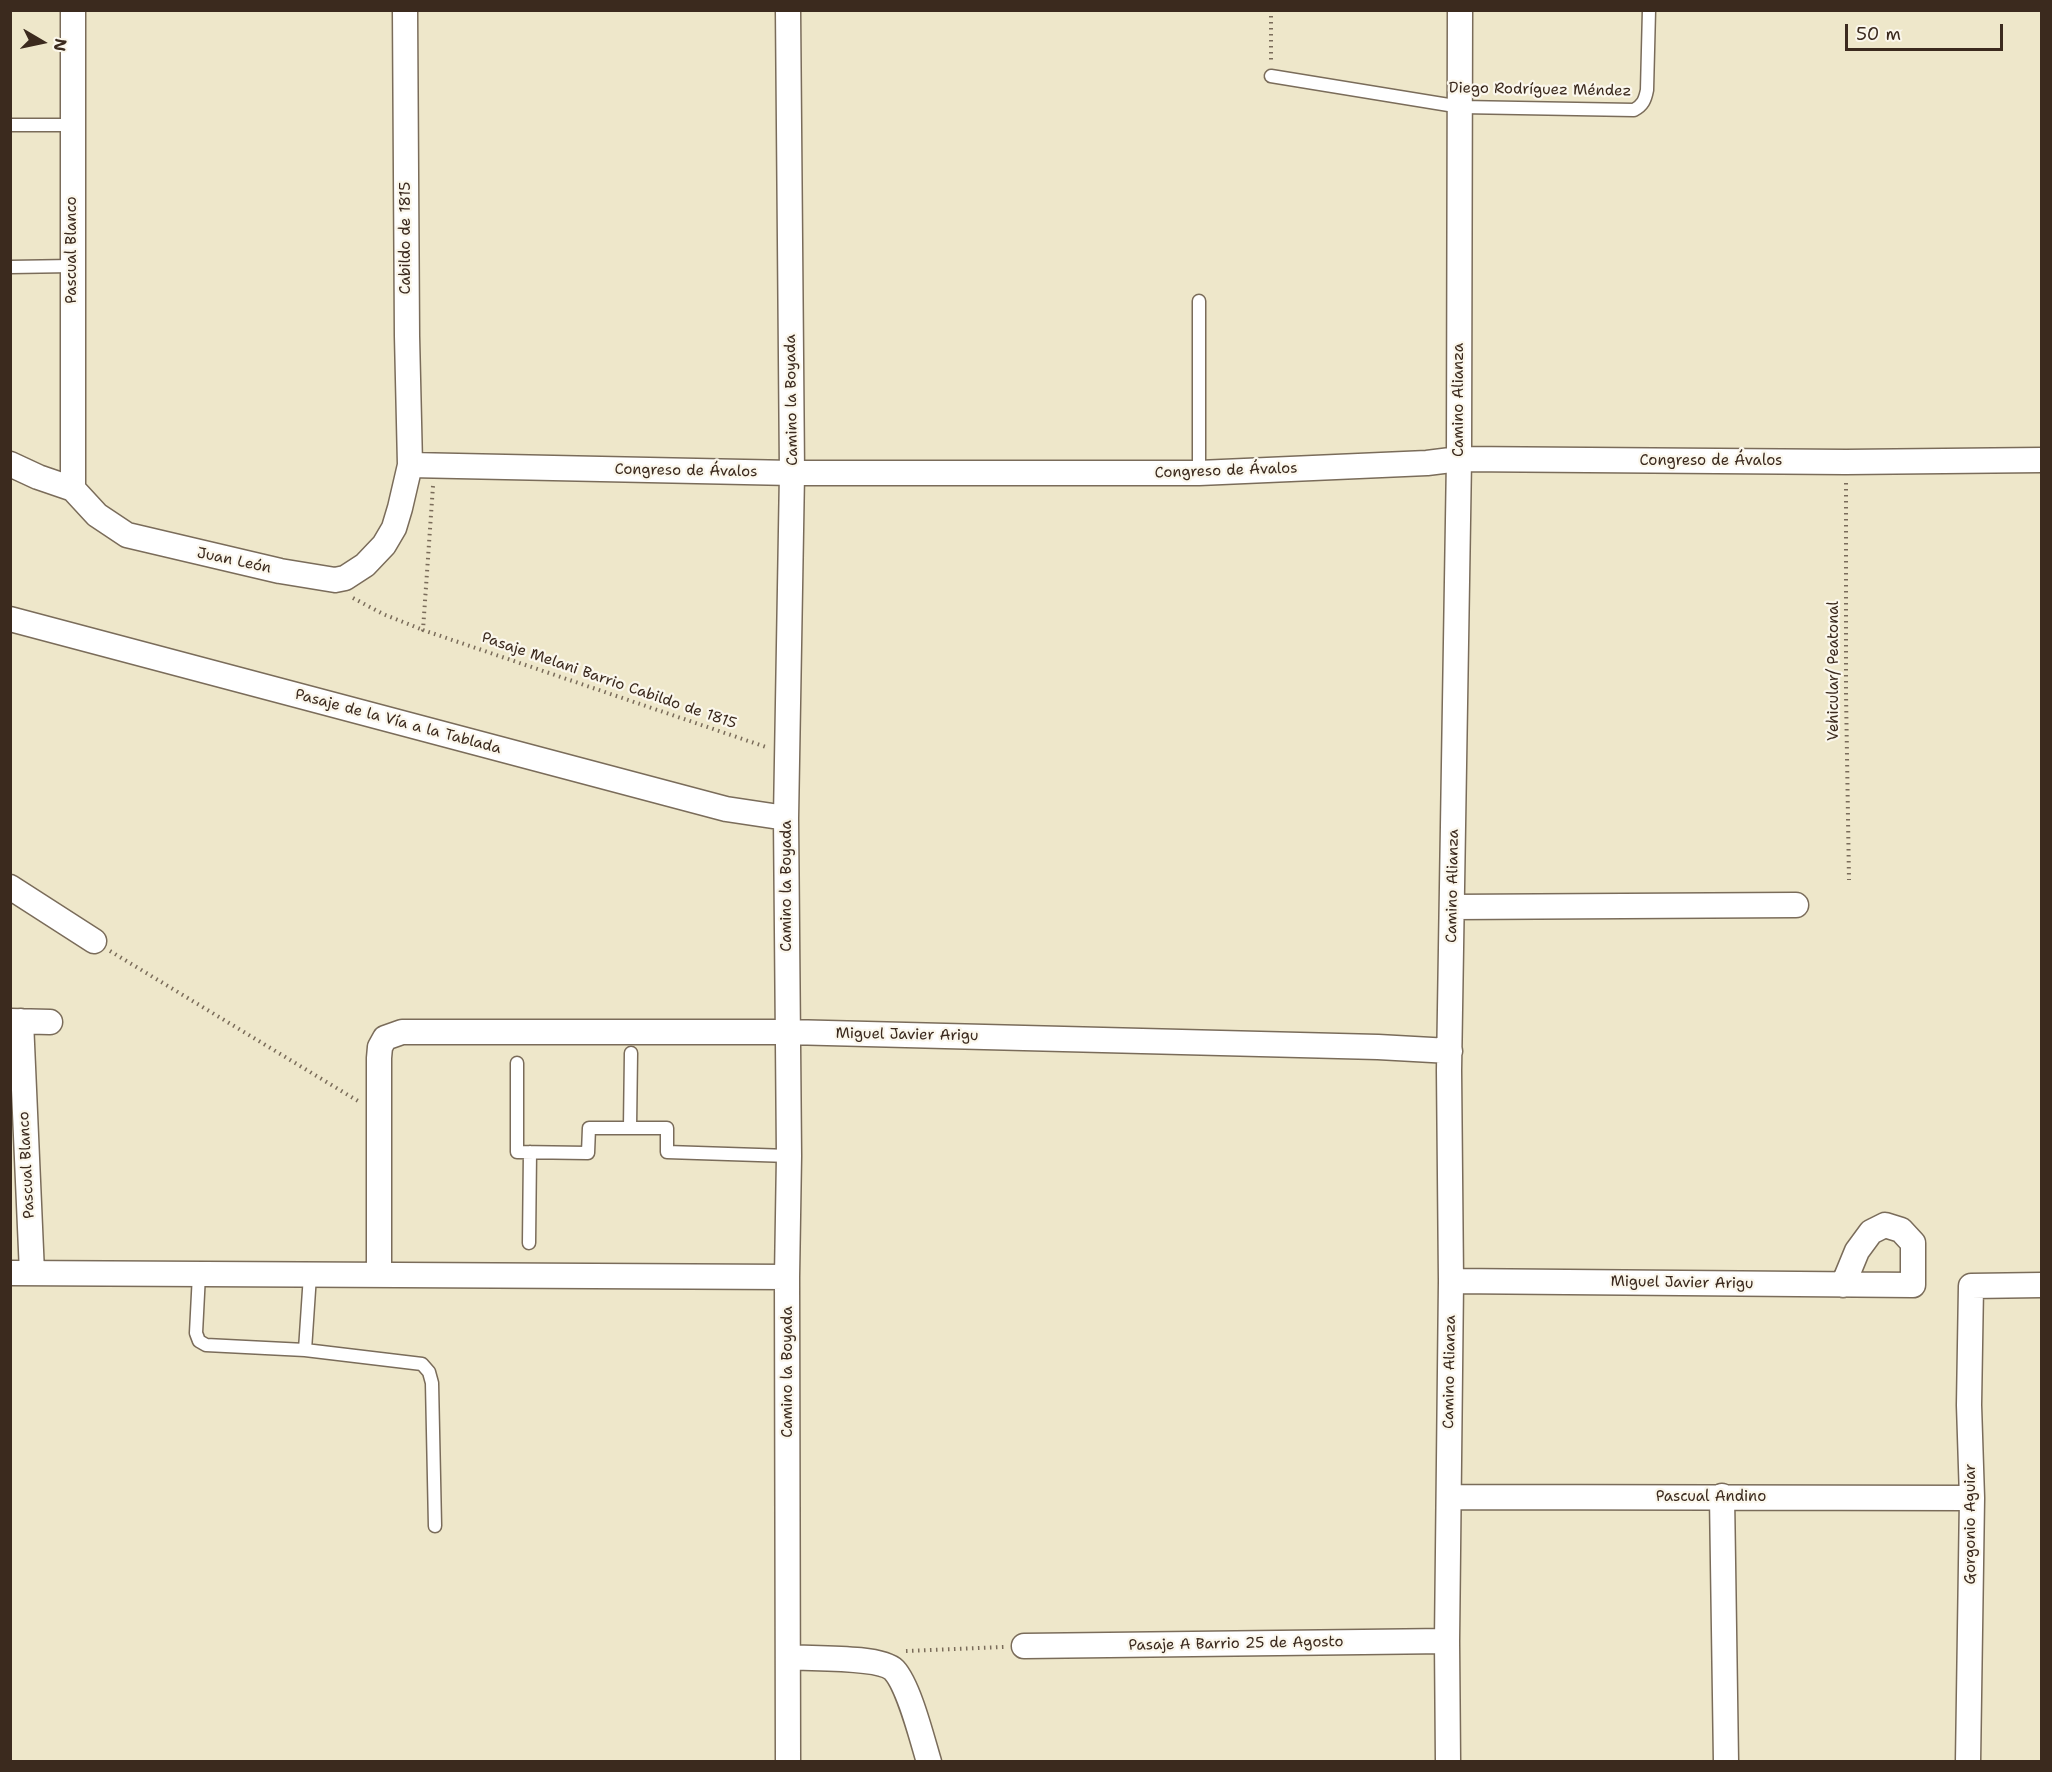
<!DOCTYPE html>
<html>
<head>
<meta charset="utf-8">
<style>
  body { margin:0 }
  #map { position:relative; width:2052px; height:1772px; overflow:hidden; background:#eee7ca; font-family:"Shantell Sans",sans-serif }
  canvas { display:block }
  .frame { position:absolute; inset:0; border:12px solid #3b2a1e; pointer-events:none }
  .north { position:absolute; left:12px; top:12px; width:60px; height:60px; -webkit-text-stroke:4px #fbf7ec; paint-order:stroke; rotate:99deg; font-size:16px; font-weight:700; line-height:24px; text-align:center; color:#3b2a1e }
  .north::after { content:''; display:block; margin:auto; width:21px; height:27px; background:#3b2a1e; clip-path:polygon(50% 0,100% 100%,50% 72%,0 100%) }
  .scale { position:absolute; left:1845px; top:24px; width:158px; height:27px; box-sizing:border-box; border:3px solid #3b2a1e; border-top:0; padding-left:8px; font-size:18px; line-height:21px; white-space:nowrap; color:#3b2a1e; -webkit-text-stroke:4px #fbf7ec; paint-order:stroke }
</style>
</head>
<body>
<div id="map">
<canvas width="2052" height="1772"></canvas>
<div class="frame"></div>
<div class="north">N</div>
<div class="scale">50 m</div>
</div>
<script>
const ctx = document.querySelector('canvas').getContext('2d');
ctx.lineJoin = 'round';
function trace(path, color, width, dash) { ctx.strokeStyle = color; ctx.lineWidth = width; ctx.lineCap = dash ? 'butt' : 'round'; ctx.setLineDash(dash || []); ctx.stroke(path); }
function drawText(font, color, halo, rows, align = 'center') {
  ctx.font = font + ' "Shantell Sans",sans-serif'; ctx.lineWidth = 4.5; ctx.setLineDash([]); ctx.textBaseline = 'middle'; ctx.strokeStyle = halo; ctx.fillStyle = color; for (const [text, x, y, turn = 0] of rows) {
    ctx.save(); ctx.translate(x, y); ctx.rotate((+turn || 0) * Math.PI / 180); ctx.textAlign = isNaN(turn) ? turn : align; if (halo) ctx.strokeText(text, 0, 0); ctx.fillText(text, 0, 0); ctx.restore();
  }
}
const service = new Path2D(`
  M1271,76L1461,107L1634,110C1643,105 1645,100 1647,90L1649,10
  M10,125H73
  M10,267L72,266
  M1199,301V473
  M517,1063V1152L588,1153L589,1128H667V1152L789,1156
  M630,1127L631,1053
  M529,1243L530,1152
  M199,1274L196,1333L199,1341L206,1345L305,1350L310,1275
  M305,1350L422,1364L429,1372L432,1383L435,1526`);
const minor = new Path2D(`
  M73,10V489
  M788,10L792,473L786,818L789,1156L787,1277L788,1762
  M10,464L38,477L73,489L97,515L127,535L280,571L335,580L345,578L365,565L384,545L394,528L400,508L410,465L407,336L405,10
  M410,465L792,473H1199L1427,463L1459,459L1846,462L2042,460
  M10,619L726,809L786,818
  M10,887L94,941
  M1452,907L1796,905
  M10,1021L50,1022
  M21,1021L32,1273
  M10,1273L787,1277
  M379,1274V1058L380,1047L385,1038L402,1032H788L1378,1047L1450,1051
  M1451,1281L1913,1285V1243L1901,1230L1885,1225L1871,1232L1857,1251L1843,1285
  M1722,1496L1726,1762
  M1449,1497L1972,1498
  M1024,1646L1447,1641
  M788,1657C811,1659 880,1656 894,1670C909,1686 922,1739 929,1762
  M1448,1762L1447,1641L1451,1281L1449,1070L1459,459L1460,10
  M1968,1762L1972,1498L1969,1405L1971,1286L2042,1285`);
trace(service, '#7a6c5a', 15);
trace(minor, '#7a6c5a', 27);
trace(new Path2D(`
  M1271,10V61
  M1846,483V693L1849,880
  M433,486L423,630L766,747
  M353,598L383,614L423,630
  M110,951L358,1101
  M906,1651L1004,1647`), '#7a6c5a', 4, [1.5, 4.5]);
trace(service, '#fff', 12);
trace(minor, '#fff', 24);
drawText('15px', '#3b2a1e', '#fbf7ec', [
  ["Diego Rodríguez Méndez",1540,90,1],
  ["Cabildo de 1815",406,238,-90],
  ["Pascual Blanco",72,250,-90],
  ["Camino la Boyada",792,400,-91],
  ["Camino Alianza",1459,400,-90],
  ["Congreso de Ávalos",1711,461],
  ["Congreso de Ávalos",686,471,1],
  ["Congreso de Ávalos",1226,471,-2],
  ["Juan León",234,561,12],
  ["Vehicular/ Peatonal",1834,671,-90],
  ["Pasaje Melani Barrio Cabildo de 1815",609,681,19],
  ["Pasaje de la Vía a la Tablada",398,722,15],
  ["Camino la Boyada",787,886,-90],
  ["Camino Alianza",1453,886,-89],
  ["Miguel Javier Arigu",907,1035,1],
  ["Pascual Blanco",27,1165,-93],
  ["Miguel Javier Arigu",1682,1283,1],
  ["Camino la Boyada",788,1372,-90],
  ["Camino Alianza",1450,1372,-89],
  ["Pascual Andino",1711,1497],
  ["Gorgonio Aguiar",1971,1524,-90],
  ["Pasaje A Barrio 25 de Agosto",1236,1644,-1]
]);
</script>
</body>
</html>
